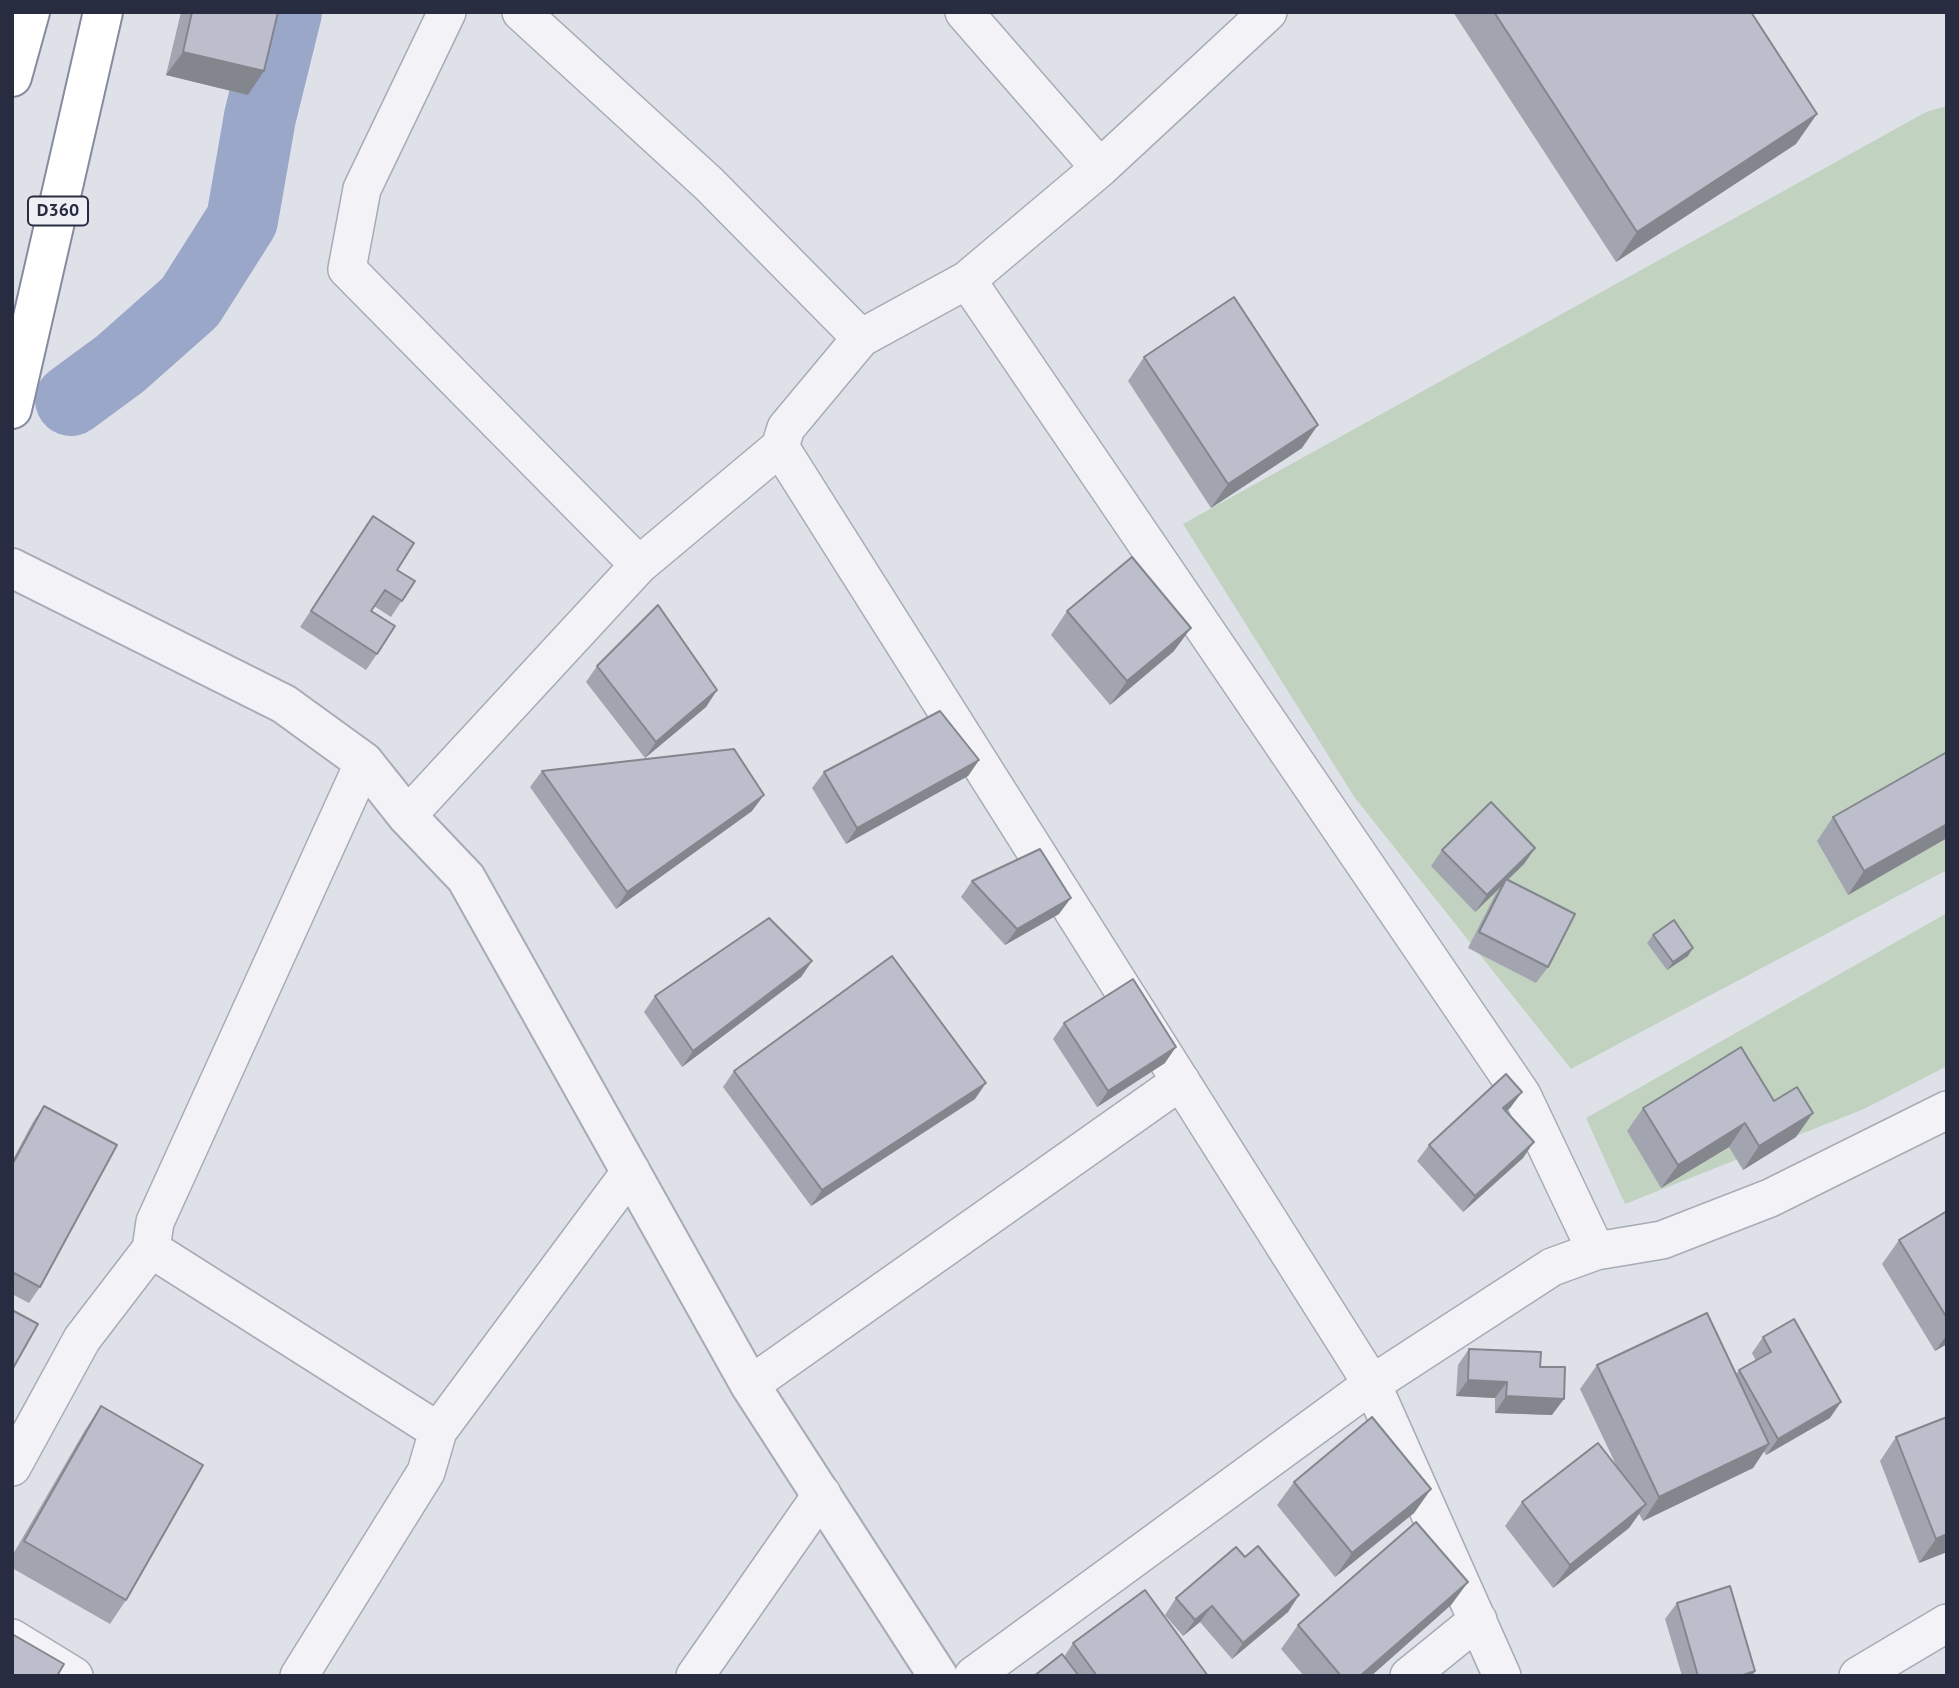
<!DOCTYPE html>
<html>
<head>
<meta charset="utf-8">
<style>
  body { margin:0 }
  #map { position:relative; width:1959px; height:1688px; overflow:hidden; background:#dfe1e8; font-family:"PT Sans",sans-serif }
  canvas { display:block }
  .frame { position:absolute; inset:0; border:14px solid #282c40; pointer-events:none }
</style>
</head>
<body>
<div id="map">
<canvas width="1959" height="1688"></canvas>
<div class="frame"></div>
</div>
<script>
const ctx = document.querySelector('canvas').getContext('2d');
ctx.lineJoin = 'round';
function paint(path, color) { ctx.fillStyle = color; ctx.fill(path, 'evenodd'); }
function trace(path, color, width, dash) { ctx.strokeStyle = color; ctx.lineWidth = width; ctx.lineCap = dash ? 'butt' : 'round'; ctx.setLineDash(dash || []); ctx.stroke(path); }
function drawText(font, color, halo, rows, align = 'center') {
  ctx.font = font + ' "PT Sans",sans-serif'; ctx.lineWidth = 7; ctx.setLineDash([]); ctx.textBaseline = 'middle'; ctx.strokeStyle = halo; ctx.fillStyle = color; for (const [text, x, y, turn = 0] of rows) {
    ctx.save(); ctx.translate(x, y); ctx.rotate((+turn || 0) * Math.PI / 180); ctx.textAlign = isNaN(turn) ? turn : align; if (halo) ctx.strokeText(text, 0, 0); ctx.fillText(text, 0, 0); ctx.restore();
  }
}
paint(new Path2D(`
  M1947,106V870L1571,1069L1355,798L1183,524L1926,112Z
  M1947,913V1066L1864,1109L1625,1204L1586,1118Z`), '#c1d2c0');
trace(new Path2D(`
  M71,400L120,364L190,302L242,220L260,117L286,12`), '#9aa7c9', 72);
const minor = new Path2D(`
  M447,12L362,189L347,269L639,565
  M521,12L709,184L861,338
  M964,12L1100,168
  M967,280L1522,1095L1596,1251
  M780,447L1372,1384L1502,1676
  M407,816L639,565L780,447L786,428L861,338L967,280L1100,168L1268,12
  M151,1249L438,1431
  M750,1385L1181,1081
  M12,1467L82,1339L151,1249L155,1222L364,762
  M12,1638L74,1676
  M299,1676L426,1472L438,1431L631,1171
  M695,1676L822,1494
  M973,1676L1372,1384L1552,1267L1596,1251L1662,1240L1770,1198L1947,1110
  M1409,1676L1478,1620
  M1858,1676L1947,1623`);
const tertiary = new Path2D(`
  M12,568L284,704L364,762L407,816L466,878L750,1385L938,1676`);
const trunk = new Path2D(`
  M12,77L30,12
  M12,409L103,12`);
trace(minor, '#a8abb6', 40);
trace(tertiary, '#a8abb6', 42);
trace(trunk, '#868b9f', 42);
trace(minor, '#f2f2f7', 37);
trace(tertiary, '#f2f2f7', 38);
trace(trunk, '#fff', 38);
paint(new Path2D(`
  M181,12H278L248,95L166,75Z
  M1453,12H1751L1796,144L1616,262Z
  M1144,357L1302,448L1211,508L1128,381Z
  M373,516L397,570L415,581L391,617L374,606L371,611L377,654L366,670L300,627Z
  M1067,611L1174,651L1110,705L1051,635Z
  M597,666L717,690L706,707L645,758L586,682Z
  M1947,752V838L1848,895L1817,841L1833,817Z
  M979,760L968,776L846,844L812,788L824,772Z
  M542,771L752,811L616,909L530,787Z
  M1535,848L1524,864L1508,880L1548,967L1536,983L1468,948L1495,895L1502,886L1475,912L1431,866L1442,850Z
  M972,881L1059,914L1005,945L961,897Z
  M1653,935L1688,956L1667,970L1647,943Z
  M812,961L801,977L682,1067L644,1012L655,996Z
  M1064,1023L1165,1063L1097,1107L1053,1039Z
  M1741,1047L1796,1137L1743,1170L1729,1147L1661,1188L1627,1131L1643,1108Z
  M734,1071L975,1099L811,1206L723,1087Z
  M1522,1092L1510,1108L1506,1112L1523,1158L1463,1212L1417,1161L1429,1145Z
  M44,1106L40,1287L29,1303L12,1294V1161L33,1122Z
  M1947,1211V1344L1935,1351L1882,1264L1899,1240Z
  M1763,1337L1830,1418L1766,1455L1764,1451L1753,1468L1643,1521L1639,1514L1629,1528L1553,1588L1505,1526L1522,1502L1617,1467L1580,1389L1597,1365L1736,1374L1739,1370L1756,1361L1752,1353Z
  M1469,1349L1540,1367L1552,1415L1495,1413V1398L1456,1396L1458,1365Z
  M101,1406L126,1600L110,1624L12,1568V1556L85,1430Z
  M1947,1417V1552L1919,1563L1880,1461L1896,1437Z
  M1294,1482L1431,1489L1414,1513L1335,1577L1277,1505Z
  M1245,1557L1299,1595L1288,1612L1232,1659L1200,1622L1183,1636L1165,1615L1176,1598Z
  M1468,1582L1451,1605L1371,1676H1304L1281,1649L1298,1625Z
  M1677,1603L1755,1671L1752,1676H1682L1665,1619Z
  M1073,1643L1208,1676H1034L1064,1657Z`), '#a2a4af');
paint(new Path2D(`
  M183,52L264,71L248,95L166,75Z
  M1817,114L1796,144L1616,262L1637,232Z
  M1318,425L1302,448L1211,508L1228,484Z
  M1191,628L1174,651L1110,705L1127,681Z
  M717,690L706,707L645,758L656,742Z
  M979,760L968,776L846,844L857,828Z
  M764,795L752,811L616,909L627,892Z
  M1947,824V838L1848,895L1864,871Z
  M1535,848L1524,864L1504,883L1506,879L1502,886L1475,912L1487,895Z
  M1071,898L1059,914L1005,945L1017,929Z
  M1693,948L1688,956L1667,970L1673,962Z
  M812,961L801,977L682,1067L693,1051Z
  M1176,1047L1165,1063L1097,1107L1108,1091Z
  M986,1083L975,1099L811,1206L822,1190Z
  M1522,1092L1510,1108L1492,1124L1503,1108Z
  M1813,1113L1796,1137L1743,1170L1759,1146Z
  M1745,1123L1729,1147L1661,1188L1678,1165Z
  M1534,1142L1523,1158L1463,1212L1475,1196Z
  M1947,1335V1344L1935,1351Z
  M1468,1380L1507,1382L1495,1398L1456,1396Z
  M1506,1396L1564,1399L1552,1415L1495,1413Z
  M1841,1402L1830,1418L1766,1455L1778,1439Z
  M1769,1444L1753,1468L1643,1521L1659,1497Z
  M1431,1489L1414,1513L1335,1577L1352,1553Z
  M1646,1504L1629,1528L1553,1588L1570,1565Z
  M1947,1534V1552L1919,1563L1936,1539Z
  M1468,1582L1451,1605L1371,1676H1360Z
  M1299,1595L1288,1612L1232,1659L1243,1643Z
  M1212,1606L1200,1622L1183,1636L1195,1620Z
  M1755,1671L1752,1676H1740Z`), '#84868e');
const building = new Path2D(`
  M192,12H278L264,71L183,52Z
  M1494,12H1751L1817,114L1637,232Z
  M1234,297L1318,425L1228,484L1144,357Z
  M373,516L414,543L397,570L415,581L402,601L385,590L371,611L395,626L377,654L311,611Z
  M1132,557L1191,628L1127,681L1067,611Z
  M658,605L717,690L656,742L597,666Z
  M940,711L979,760L857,828L824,772Z
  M734,749L764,795L627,892L542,771Z
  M1947,752V824L1864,871L1833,817Z
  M1491,802L1535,848L1487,895L1442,850Z
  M1040,849L1071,898L1017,929L972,881Z
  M1506,879L1575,914L1548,967L1479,932Z
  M769,918L812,961L693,1051L655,996Z
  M1674,920L1693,948L1673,962L1653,935Z
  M892,956L986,1083L822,1190L734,1071Z
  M1133,979L1176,1047L1108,1091L1064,1023Z
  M1741,1047L1774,1101L1797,1087L1813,1113L1759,1146L1745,1123L1678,1165L1643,1108Z
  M1506,1074L1522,1092L1503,1108L1534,1142L1475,1196L1429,1145Z
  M44,1106L117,1145L40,1287L12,1272V1165Z
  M1947,1211V1318L1899,1240Z
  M12,1310L38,1324L12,1370Z
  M1707,1313L1769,1444L1659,1497L1597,1365Z
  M1794,1319L1841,1402L1778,1439L1739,1370L1771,1352L1763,1337Z
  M1469,1349L1541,1352L1540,1367H1565L1564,1399L1506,1396L1507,1382L1468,1380Z
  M101,1406L203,1465L126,1600L24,1541Z
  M1372,1417L1431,1489L1352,1553L1294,1482Z
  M1947,1417V1534L1936,1539L1896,1437Z
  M1598,1443L1646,1504L1570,1565L1522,1502Z
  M1416,1522L1468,1582L1360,1676H1341L1298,1625Z
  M1258,1546L1299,1595L1243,1643L1212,1606L1195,1620L1176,1598L1236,1547L1245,1557Z
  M1730,1586L1755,1671L1740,1676H1698L1677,1603Z
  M1145,1590L1208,1676H1097L1073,1643Z
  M12,1634L64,1664L57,1676H12Z
  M1062,1654L1079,1676H1034Z`);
paint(building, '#bcbfcb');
trace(building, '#84868e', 2);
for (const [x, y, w] of [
  [58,211,60]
]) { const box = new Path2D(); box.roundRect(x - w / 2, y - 14.5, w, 29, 5); ctx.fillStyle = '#eef0f6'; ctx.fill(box); trace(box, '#282c40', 2); }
drawText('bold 18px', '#282c40', null, [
  ["D360",58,211]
]);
</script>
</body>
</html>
